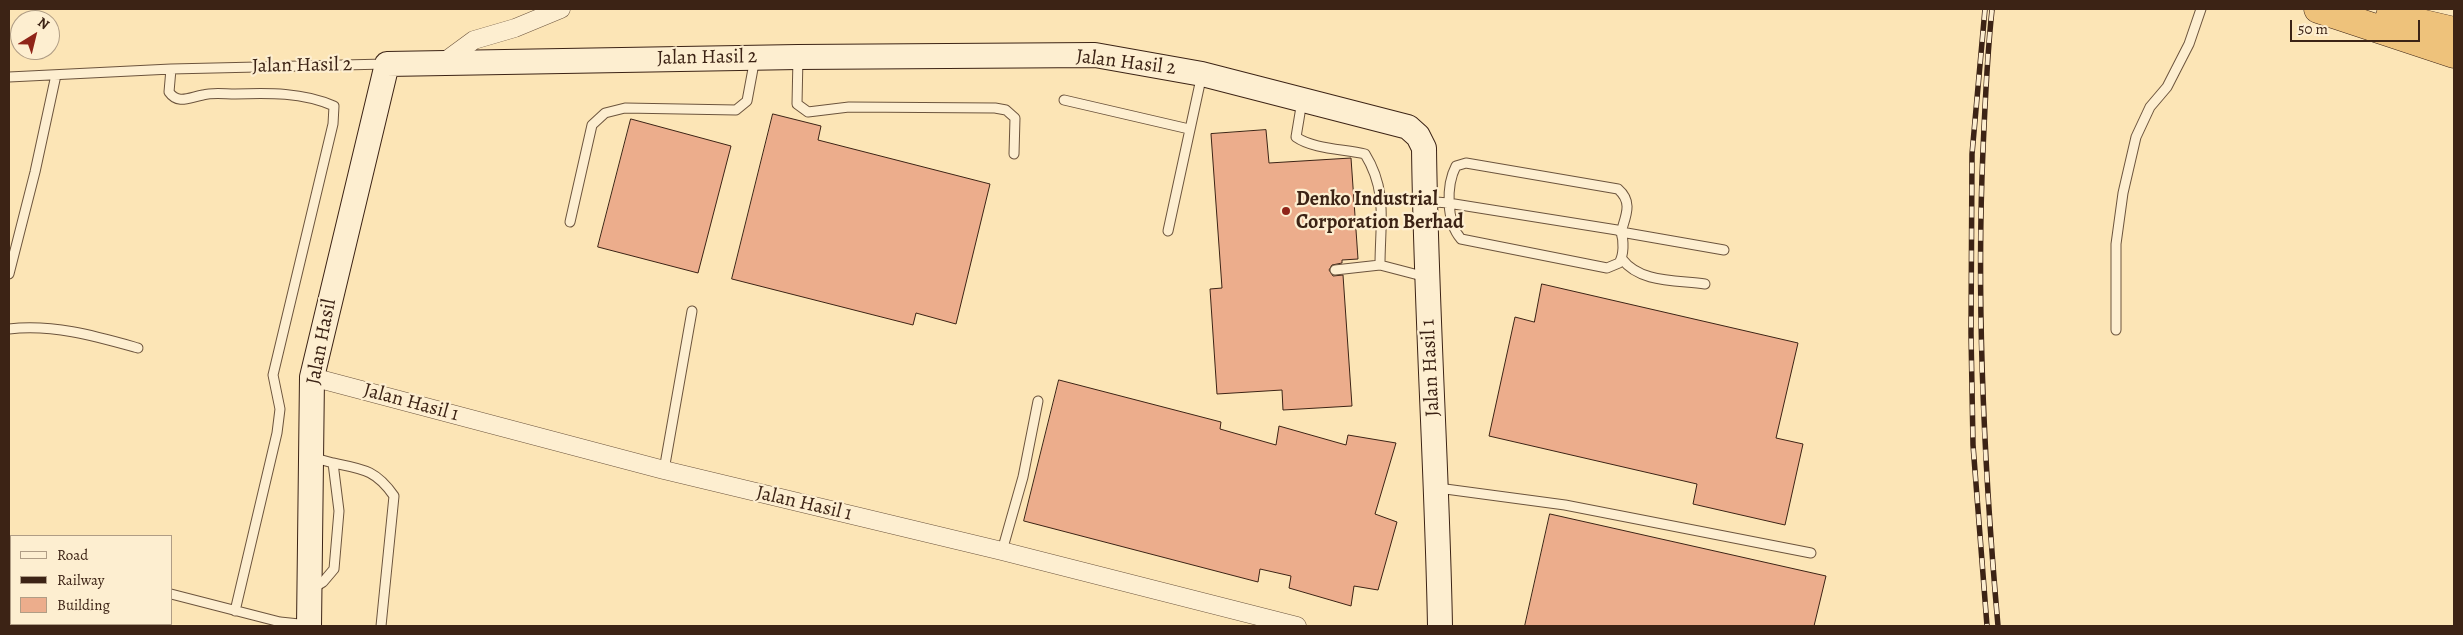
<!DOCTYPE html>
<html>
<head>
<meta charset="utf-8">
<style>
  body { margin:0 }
  #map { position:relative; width:2463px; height:635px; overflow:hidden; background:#fce5b6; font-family:Alegreya,serif }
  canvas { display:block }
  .frame { position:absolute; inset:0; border:10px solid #3c2315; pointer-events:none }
  .legend { position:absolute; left:10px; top:535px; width:162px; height:90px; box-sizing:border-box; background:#fdeed0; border:1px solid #b09d85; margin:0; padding:6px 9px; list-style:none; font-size:15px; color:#3c2315 }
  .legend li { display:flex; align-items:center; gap:10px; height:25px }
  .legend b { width:25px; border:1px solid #b09d85 }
  .north { position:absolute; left:10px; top:10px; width:50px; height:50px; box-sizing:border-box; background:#fdeed0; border:1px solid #b09d85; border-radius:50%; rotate:36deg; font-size:14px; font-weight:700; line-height:20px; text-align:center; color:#3c2315 }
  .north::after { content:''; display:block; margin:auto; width:18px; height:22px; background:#8f2418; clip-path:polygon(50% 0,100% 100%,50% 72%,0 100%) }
  .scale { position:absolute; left:2290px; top:20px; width:130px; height:22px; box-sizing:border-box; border:2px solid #3c2315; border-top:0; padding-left:6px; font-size:15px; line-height:18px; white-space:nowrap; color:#3c2315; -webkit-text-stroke:4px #fdeed0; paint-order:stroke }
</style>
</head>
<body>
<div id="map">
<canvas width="2463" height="635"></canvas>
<div class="frame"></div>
<ul class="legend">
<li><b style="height:6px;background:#fdeed0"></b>Road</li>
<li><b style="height:6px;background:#3c2315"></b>Railway</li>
<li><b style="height:14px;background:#ecad8c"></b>Building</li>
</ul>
<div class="north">N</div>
<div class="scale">50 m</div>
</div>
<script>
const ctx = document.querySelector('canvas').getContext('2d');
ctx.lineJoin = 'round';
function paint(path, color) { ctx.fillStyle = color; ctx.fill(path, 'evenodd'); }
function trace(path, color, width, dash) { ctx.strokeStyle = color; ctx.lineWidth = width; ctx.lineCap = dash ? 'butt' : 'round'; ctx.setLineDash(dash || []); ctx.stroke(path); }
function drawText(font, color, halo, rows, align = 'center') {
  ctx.font = font + ' Alegreya,serif'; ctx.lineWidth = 4.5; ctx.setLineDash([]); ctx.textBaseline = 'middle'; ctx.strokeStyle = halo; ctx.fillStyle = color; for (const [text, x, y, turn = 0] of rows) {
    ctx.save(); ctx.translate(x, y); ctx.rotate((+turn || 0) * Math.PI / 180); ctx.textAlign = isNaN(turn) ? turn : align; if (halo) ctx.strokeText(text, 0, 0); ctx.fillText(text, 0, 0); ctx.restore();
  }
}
const building = new Path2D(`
  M773,114L821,126L818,140L990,184L956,324L916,313L913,325L732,279Z
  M631,119L731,146L698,273L598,247Z
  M1266,130L1269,163L1351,158L1358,259L1342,260V263L1332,265L1329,270L1333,276L1343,275L1352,406L1283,410L1282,390L1217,394L1210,289L1222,288L1211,134Z
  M1542,284L1798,343L1776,438L1803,444L1785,525L1693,504L1697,484L1489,436L1515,317L1534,322Z
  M1059,380L1221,422L1220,429L1276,445L1279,426L1346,445L1348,435L1396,443L1375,514L1397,522L1378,590L1354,586L1351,606L1289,588L1291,576L1260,569L1258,582L1024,521Z
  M1550,514L1826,576L1814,626H1525Z`);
paint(building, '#ecad8c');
trace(building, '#3c2315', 1);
const lane = new Path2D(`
  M798,57L797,104L808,112L849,107L995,108L1006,110L1015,118L1014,154
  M171,69L169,92C178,105 190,97 203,95C213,92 225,94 235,94C269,93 302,92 334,106L333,124L273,375L280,409L277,433L235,611
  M9,77L171,69L386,64
  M1064,100L1189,129
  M1302,101L1296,137C1313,149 1343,149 1365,154C1388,191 1380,223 1380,265L1335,270
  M1425,201L1448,203L1617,230L1621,232C1624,241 1624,255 1619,263L1607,268L1461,239C1446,222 1446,185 1456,166L1466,163L1618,189C1633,202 1626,215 1621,232L1724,250
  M570,222L592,125L605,113L625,108L736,110L747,101L755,58
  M1168,231L1202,74
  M1622,259C1640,283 1676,280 1705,284
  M1380,265L1426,277
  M9,274L35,172L56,75
  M9,329C54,324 95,336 138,348
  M2116,330V244L2123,193L2136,137L2150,107L2167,87L2189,44L2201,9
  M311,457L333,463L339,511L334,569L323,582L312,589
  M333,463C363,469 376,470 394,496L381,626
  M664,470L692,311
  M1438,488L1565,505L1811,553
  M1002,551L1023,477L1038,401
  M9,553L11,554
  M171,594L280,622L309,625
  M9,614L11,615
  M59,624L64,626`);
const street = new Path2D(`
  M444,62L474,40L515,28L561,9
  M312,377L664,470L1002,551L1297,626`);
const secondary = new Path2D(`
  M309,626L312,377L387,64L798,57L1095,55L1202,74L1408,127L1418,136L1424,148C1426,308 1437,467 1440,626`);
const highway = new Path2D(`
  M2318,9L2454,54
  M2390,16L2454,31`);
trace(lane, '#6c543d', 11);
trace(street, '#6c543d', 19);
trace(secondary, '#3c2315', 26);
trace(highway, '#3c2315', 29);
trace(lane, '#fdeed0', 9);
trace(street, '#fdeed0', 18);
trace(secondary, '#fdeed0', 24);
trace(highway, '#eec27b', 28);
const rail = new Path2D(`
  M1985,9L1972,154L1971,333L1973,445L1987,626
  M1992,10C1987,56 1985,103 1983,150C1976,309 1984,467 1998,626`);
trace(rail, '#3c2315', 5.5);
trace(rail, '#fdeed0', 4, [11]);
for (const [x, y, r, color] of [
  [1286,211,5,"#8f2418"]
]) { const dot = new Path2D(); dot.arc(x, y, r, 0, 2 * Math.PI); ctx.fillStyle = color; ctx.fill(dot); trace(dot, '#fdeed0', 2); }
drawText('20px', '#3c2315', '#fdeed0', [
  ["Jalan Hasil 2",707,58,-1],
  ["Jalan Hasil 2",1126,63,7],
  ["Jalan Hasil 2",302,66,-1],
  ["Jalan Hasil",322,342,-79],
  ["Jalan Hasil 1",1431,368,-93],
  ["Jalan Hasil 1",411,403,15],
  ["Jalan Hasil 1",804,504,13]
]);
drawText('bold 20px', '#3c2315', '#fdeed0', [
  ["Denko Industrial",1296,200],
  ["Corporation Berhad",1296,223]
], 'left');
</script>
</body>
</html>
